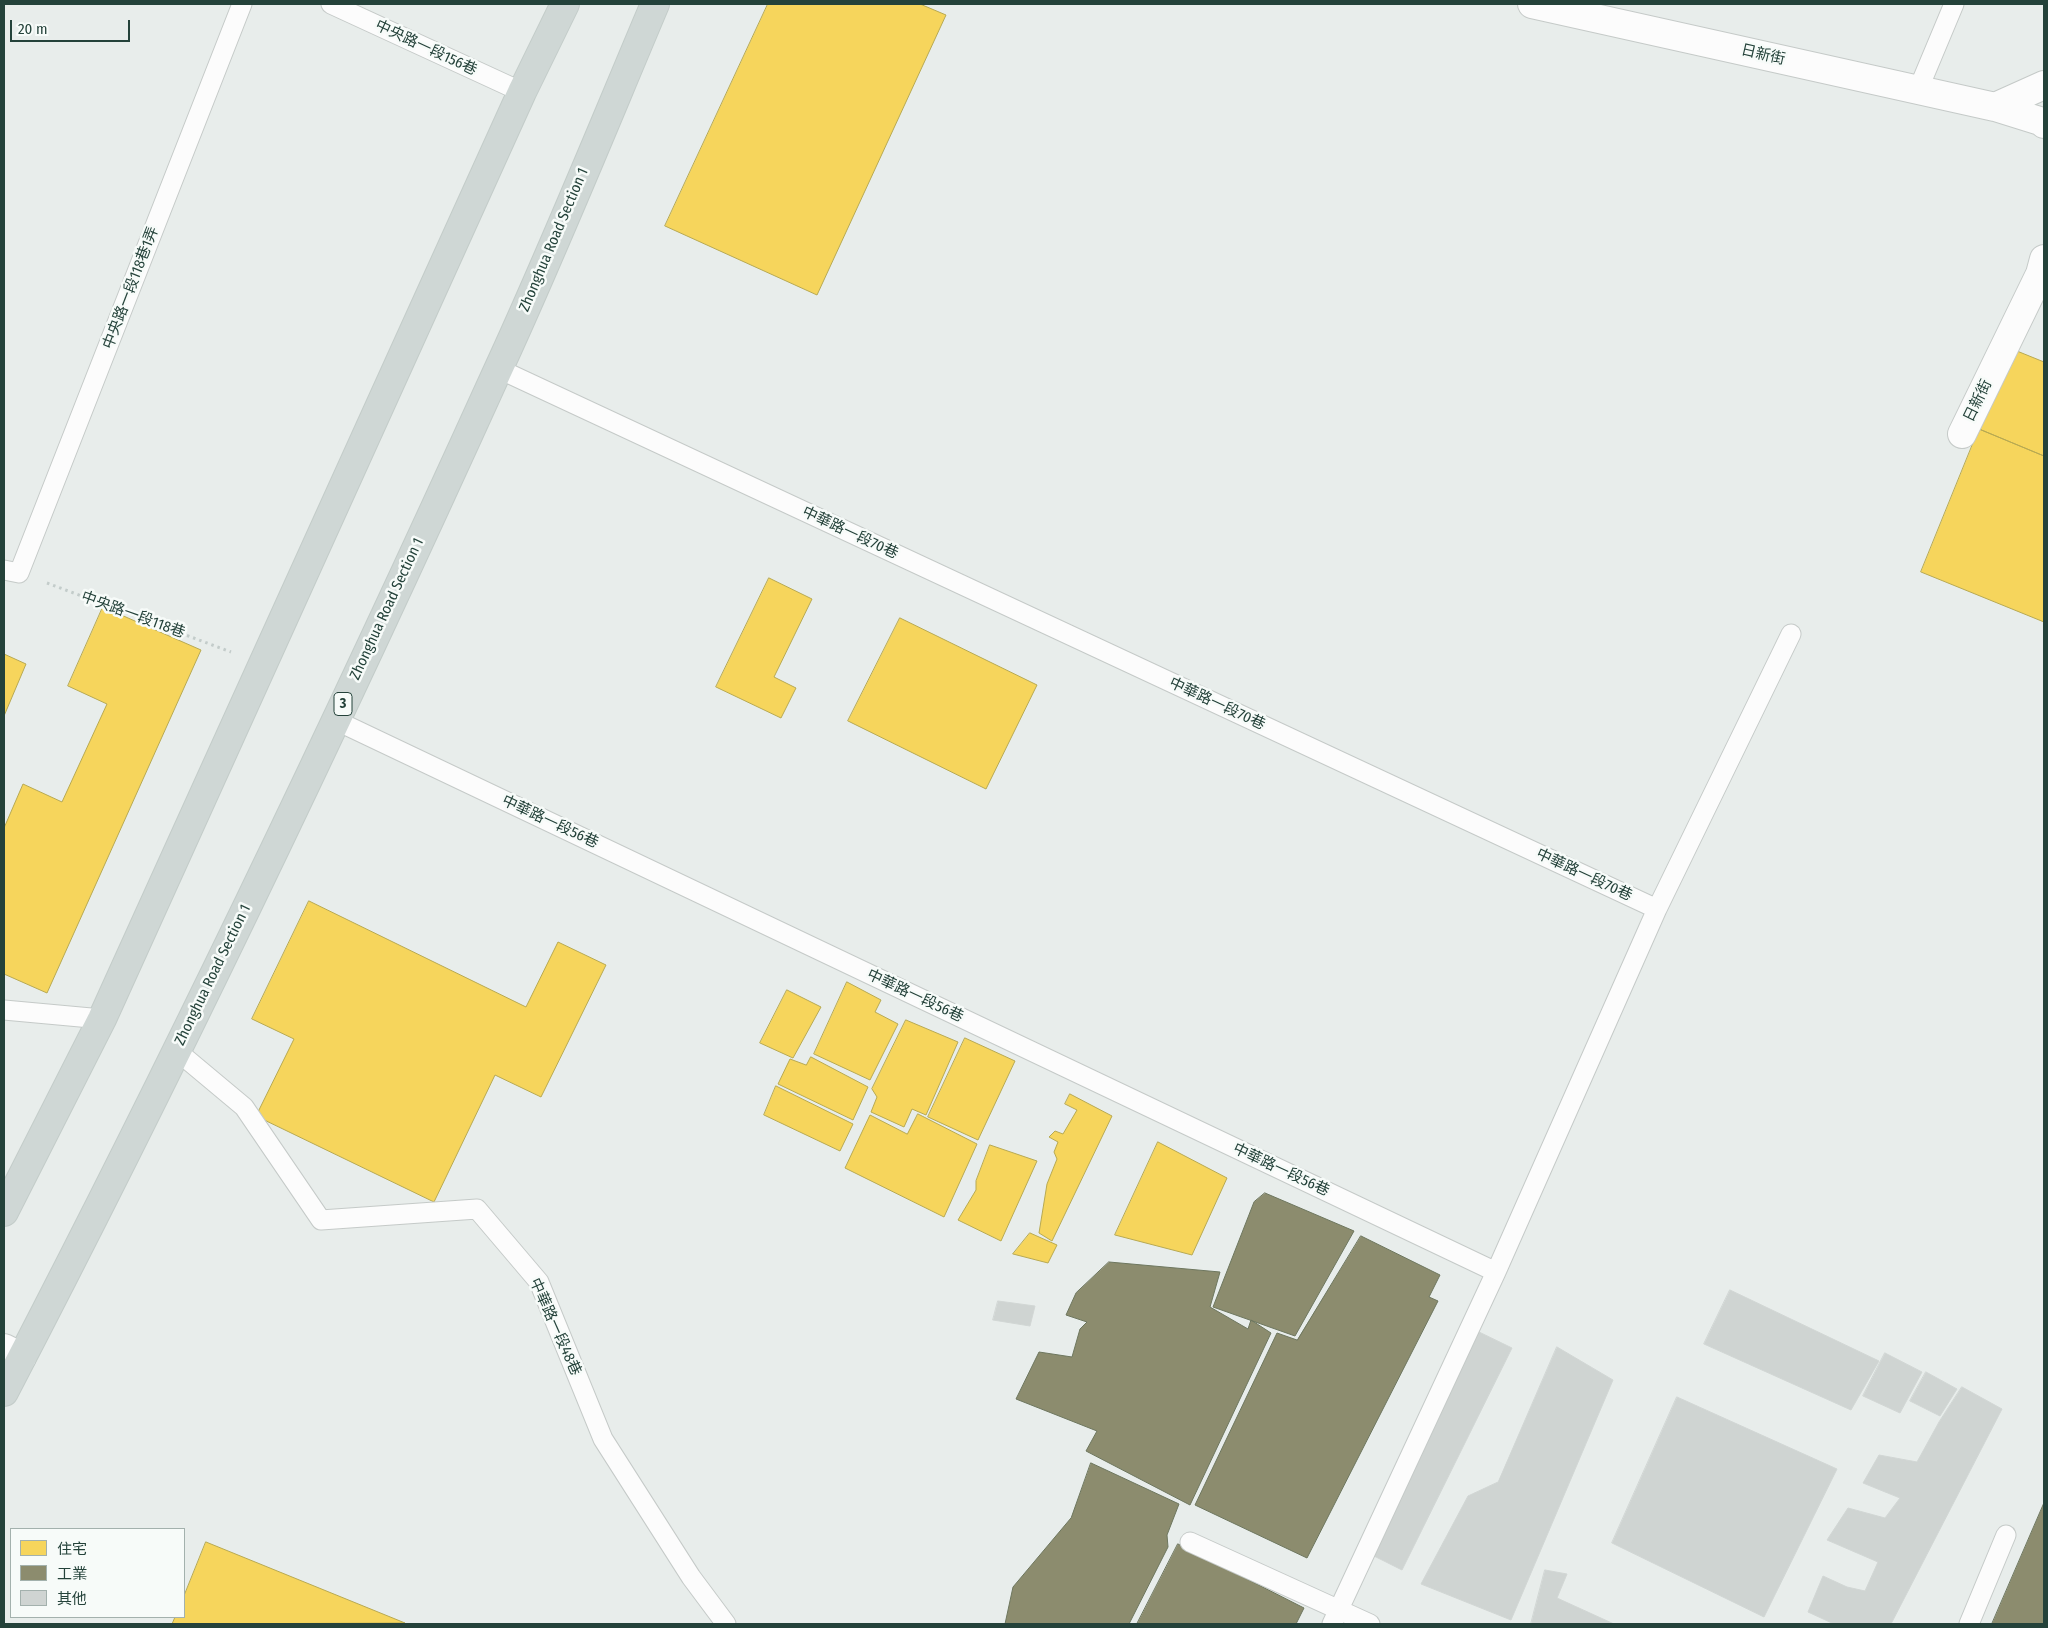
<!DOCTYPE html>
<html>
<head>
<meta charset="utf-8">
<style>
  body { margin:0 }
  #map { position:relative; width:2048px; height:1628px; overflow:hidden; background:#e8edeb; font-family:"Fira Sans Condensed","Noto Sans TC",sans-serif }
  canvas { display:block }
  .frame { position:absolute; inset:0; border:5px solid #24423a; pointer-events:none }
  .legend { position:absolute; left:10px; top:1528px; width:175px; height:90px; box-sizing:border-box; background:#f7fbf9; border:1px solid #a3b1ad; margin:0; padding:6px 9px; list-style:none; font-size:15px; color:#24423a }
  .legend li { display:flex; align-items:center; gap:10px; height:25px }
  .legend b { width:25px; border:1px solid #a3b1ad }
  .scale { position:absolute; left:10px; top:20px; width:120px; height:22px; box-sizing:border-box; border:2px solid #24423a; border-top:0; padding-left:6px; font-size:15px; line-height:18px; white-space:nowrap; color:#24423a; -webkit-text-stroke:4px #f7fbf9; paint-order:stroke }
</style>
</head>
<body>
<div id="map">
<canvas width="2048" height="1628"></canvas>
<div class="frame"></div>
<ul class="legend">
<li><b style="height:14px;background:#f6d55c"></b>住宅</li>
<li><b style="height:14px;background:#8c8c6e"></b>工業</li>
<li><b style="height:14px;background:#cfd4d2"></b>其他</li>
</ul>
<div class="scale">20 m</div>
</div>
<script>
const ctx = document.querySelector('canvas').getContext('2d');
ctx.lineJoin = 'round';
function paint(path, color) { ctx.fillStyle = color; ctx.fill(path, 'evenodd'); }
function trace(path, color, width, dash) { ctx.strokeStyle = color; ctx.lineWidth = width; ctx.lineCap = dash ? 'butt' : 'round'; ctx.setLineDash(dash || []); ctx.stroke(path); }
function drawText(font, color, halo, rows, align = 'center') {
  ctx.font = font + ' "Fira Sans Condensed","Noto Sans TC",sans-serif'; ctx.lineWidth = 5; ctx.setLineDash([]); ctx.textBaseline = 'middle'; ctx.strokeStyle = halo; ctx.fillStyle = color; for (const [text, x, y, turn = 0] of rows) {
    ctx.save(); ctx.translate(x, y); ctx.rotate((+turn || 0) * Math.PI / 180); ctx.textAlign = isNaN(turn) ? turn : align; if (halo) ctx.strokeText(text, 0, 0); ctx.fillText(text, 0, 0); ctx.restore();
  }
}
const homes = new Path2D(`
  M768,4H920L946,15L817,295L665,226Z
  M2012,349L2044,362V456L1979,429Z
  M1979,429L2044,456V622L1921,572Z
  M769,578L812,599L774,677L796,688L781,718L716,687Z
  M103,607L201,650L47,993L4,974V828L23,784L62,802L107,704L68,686Z
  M900,618L1037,685L986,789L848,721Z
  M4,654L26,664L4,716Z
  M309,901L526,1007L558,942L606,965L541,1097L495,1075L434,1202L256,1116L294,1039L252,1019Z
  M847,982L881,1000L875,1012L898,1024L870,1080L814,1054Z
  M787,990L821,1007L793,1058L760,1043Z
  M906,1020L958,1042L926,1115L912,1109L904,1127L871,1112L877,1097L872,1089Z
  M965,1038L1015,1061L978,1140L928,1117Z
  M811,1057L868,1087L853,1120L778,1084L790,1059L806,1065Z
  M776,1086L853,1124L840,1151L764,1115Z
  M1070,1094L1112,1116L1052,1241L1039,1233L1047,1184L1057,1159L1054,1152L1058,1142L1049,1137L1055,1131L1063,1134L1077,1110L1065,1104Z
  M918,1114L977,1144L944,1217L845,1168L870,1115L907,1134Z
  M1158,1142L1227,1178L1192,1255L1115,1235Z
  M990,1145L1037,1161L1001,1241L958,1220L976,1190V1181Z
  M1030,1233L1057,1245L1048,1263L1013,1254Z
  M206,1542L405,1623L172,1624L175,1617H184V1596Z`);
paint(homes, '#f6d55c');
trace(homes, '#b7a952', 1);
const industry = new Path2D(`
  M1265,1193L1354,1231L1295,1336L1213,1307L1254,1202Z
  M1361,1236L1440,1275L1429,1297L1438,1301L1307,1558L1195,1505L1277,1333L1297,1340Z
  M1109,1262L1220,1272L1210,1307L1248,1329L1251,1320L1271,1333L1190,1505L1086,1451L1097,1431L1016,1399L1039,1352L1072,1357L1080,1329L1087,1322L1066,1315L1076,1293Z
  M1091,1463L1179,1504L1167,1535L1168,1547L1129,1624H1005L1013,1587L1071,1518Z
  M2044,1503V1624H1992Z
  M1178,1544L1304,1608L1296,1624H1137Z`);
paint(industry, '#8c8c6e');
trace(industry, '#6d765e', 1);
const building = new Path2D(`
  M1730,1290L1879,1361L1851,1410L1704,1344Z
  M998,1301L1035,1306L1030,1326L993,1320Z
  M1477,1331L1512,1348L1402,1570L1374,1556Z
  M1557,1347L1613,1380L1511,1620L1421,1584L1468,1496L1498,1482Z
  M1885,1353L1922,1372L1900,1413L1863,1396Z
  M1926,1372L1957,1389L1940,1416L1910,1401Z
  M1962,1387L2002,1409L1891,1624H1834L1808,1612L1823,1576L1847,1587L1865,1591L1878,1562L1827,1540L1848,1508L1885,1518L1900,1498L1863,1483L1879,1455L1917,1462L1939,1422Z
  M1677,1397L1837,1469L1764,1617L1612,1543Z
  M1545,1570L1567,1574L1557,1598L1614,1624H1531Z`);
paint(building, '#cfd4d2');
trace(building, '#d1d6d4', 1);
const service = new Path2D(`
  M331,4L522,92
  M1918,90L1954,4
  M499,369L1657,909L1791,634
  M4,570L19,573L242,4
  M335,720L1496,1272
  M4,1010L102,1019
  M177,1051L244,1107L321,1220L477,1209L539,1282L603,1439L691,1577L726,1624
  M1190,1542L1370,1624
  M1332,1624L1496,1272L1657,909
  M1969,1624L2006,1535`);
const minor = new Path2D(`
  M1532,4L1995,107L2043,122L2044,124
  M1995,107L2044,85
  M1962,434L2040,274L2044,259`);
const tertiary = new Path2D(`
  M4,1348L22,1357`);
const primary = new Path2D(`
  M4,1212L102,1019L522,92L565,4
  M4,1392C178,1058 341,716 497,372C553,251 603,127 655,4`);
trace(service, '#c5cac8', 21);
trace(minor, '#c5cac8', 30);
trace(tertiary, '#c5cac8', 30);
trace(primary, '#c3ccc9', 30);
trace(new Path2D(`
  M47,583L231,652`), '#c3ccca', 3, [2.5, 4]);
trace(service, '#fcfcfc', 19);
trace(minor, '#fcfcfc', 28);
trace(tertiary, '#fcfcfc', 28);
trace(primary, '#cfd7d5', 28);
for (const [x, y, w] of [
  [343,704,18]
]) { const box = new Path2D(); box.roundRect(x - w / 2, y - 11.5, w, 23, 4); ctx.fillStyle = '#f7fbf9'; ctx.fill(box); trace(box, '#24423a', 1); }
drawText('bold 14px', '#24423a', null, [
  ["3",343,704]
]);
drawText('15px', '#24423a', '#f7fbf9', [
  ["中央路一段156巷",426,48,25],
  ["日新街",1763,55,13],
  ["Zhonghua Road Section 1",554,240,-67],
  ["中央路一段118巷1弄",131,288,-69],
  ["日新街",1978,401,-64],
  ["中華路一段70巷",850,533,25],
  ["Zhonghua Road Section 1",387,609,-65],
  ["中央路一段118巷",133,615,20],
  ["中華路一段70巷",1217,704,25],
  ["中華路一段56巷",550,822,25],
  ["中華路一段70巷",1584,875,25],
  ["Zhonghua Road Section 1",213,975,-64],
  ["中華路一段56巷",915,996,25],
  ["中華路一段56巷",1281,1170,25],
  ["中華路一段48巷",555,1327,66]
]);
</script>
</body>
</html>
